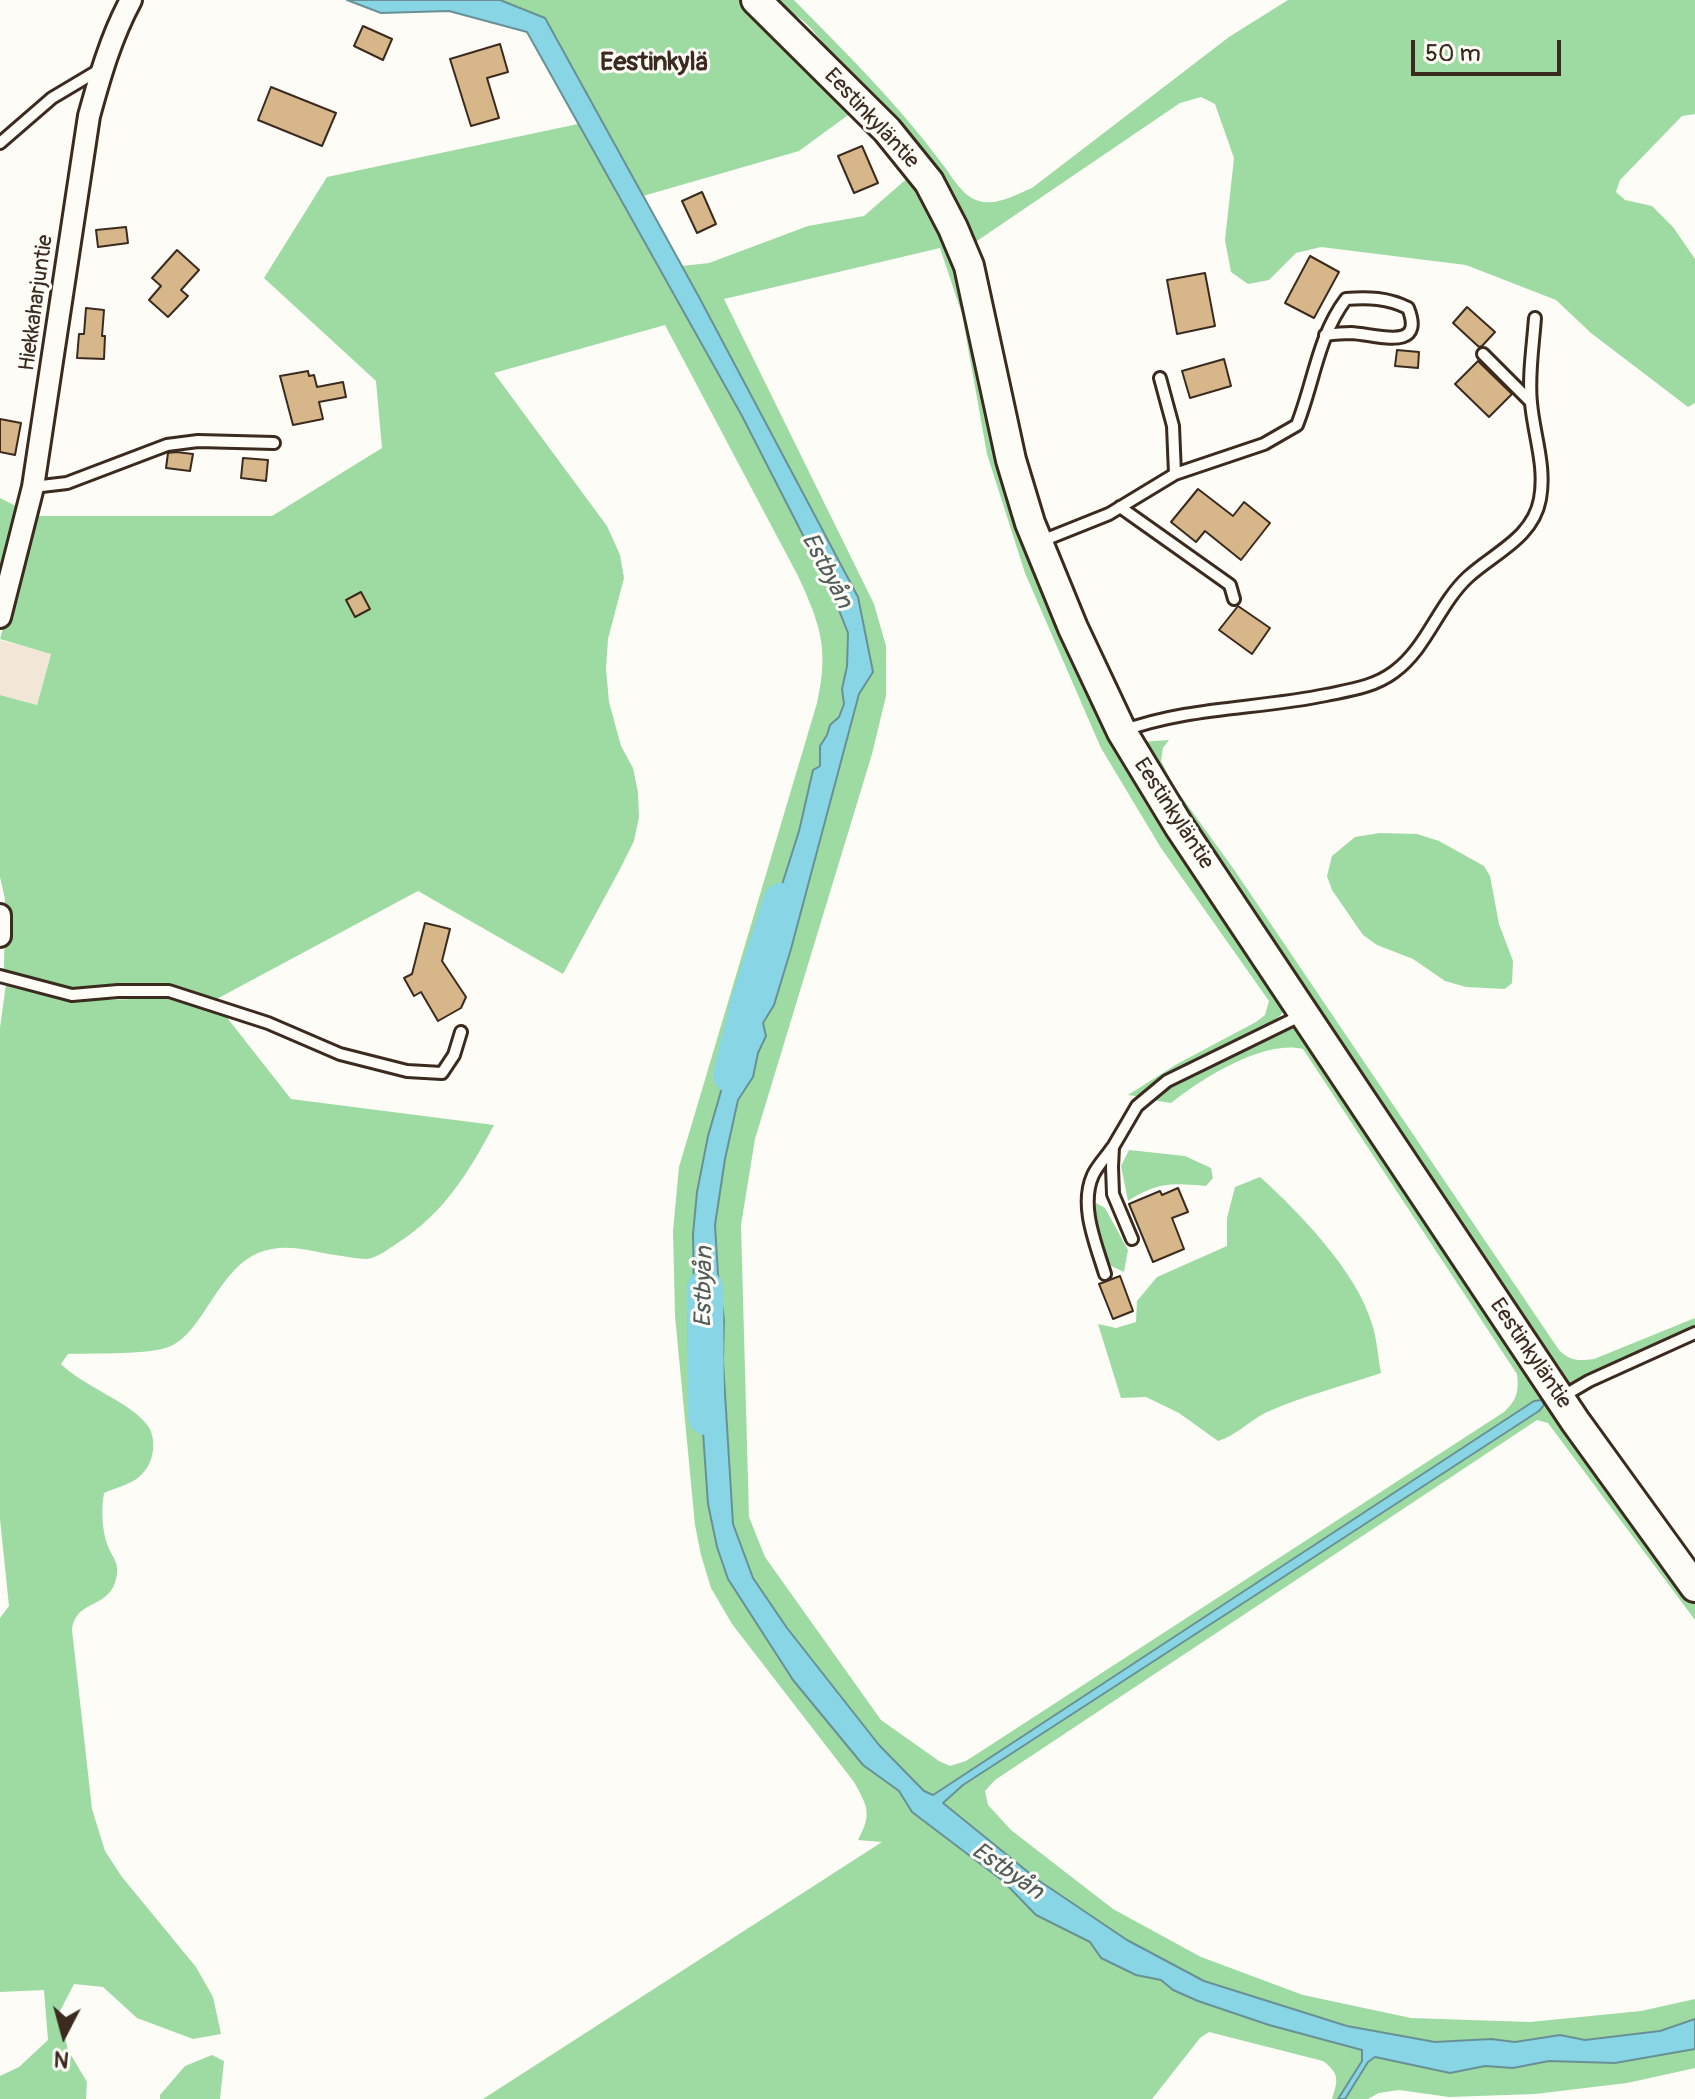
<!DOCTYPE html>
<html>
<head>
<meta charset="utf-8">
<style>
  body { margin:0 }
  #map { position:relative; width:1695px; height:2099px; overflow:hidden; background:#fdfcf7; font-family:Pangolin,sans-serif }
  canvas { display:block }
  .north { position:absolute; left:24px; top:1995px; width:80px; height:80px; -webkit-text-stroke:6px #fdfcf7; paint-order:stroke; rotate:186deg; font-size:22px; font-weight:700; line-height:32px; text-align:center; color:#3b2a1e }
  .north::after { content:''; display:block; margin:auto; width:28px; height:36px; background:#3b2a1e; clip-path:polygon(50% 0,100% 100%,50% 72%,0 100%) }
  .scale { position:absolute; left:1411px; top:40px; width:150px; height:36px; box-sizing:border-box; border:4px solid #3b2a1e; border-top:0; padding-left:10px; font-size:24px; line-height:28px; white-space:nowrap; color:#3b2a1e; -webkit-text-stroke:6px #fdfcf7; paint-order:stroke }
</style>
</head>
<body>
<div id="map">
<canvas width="1695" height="2099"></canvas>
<div class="north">N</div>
<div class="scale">50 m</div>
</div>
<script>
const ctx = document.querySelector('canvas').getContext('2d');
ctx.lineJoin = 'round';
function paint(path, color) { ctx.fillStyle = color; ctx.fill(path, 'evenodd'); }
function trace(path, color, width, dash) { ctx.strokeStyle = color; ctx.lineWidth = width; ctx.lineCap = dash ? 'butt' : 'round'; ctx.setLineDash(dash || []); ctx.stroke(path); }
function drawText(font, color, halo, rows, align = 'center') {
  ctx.font = font + ' Pangolin,sans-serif'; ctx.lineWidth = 6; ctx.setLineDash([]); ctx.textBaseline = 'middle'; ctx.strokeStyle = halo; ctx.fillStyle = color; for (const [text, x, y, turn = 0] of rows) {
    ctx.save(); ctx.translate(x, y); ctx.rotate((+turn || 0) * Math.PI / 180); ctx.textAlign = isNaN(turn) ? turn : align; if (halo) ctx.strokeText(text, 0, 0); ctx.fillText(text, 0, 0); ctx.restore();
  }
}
paint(new Path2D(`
  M0,640L51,653L37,705L0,695Z`), '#f2e7d6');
paint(new Path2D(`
  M500,0H749L855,110L799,151L643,196L545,18Z
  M770,0H794C845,52 897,103 940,161C951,174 961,196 979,201C997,206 1015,195 1032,188L1229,37L1288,0H1695V114L1682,116L1620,180L1616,192L1625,200L1652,206L1673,227L1695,259V403L1688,407L1591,333L1556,300L1466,265L1321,247L1296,253L1269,280L1248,284L1231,272L1225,240L1234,158L1215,104L1201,97L1180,103L971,245L834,56C822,43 812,27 798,17C789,10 777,9 770,0Z
  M578,124L742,416L831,590L848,633L847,666L842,689L844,704L839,718L830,725L827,735L820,746V766L813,771L799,831L768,929L761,989L750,1008L728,1067L708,1136L697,1192L693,1234L694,1295L706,1344L702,1418L708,1504L717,1547L728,1579L793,1680L863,1765L899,1791L912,1812L1003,1881L1036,1915L1090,1942L1101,1958L1135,1975L1161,1980L1173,1990L1198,2001L1269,2025L1362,2050V2060L1338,2099H1332C1338,2080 1340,2074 1323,2061L1209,2032L1200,2038L1152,2099H483L882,1842L858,1840C872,1814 868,1807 854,1782L732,1624L711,1588L701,1555L695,1525L675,1316L673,1231L679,1167L817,703C829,649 821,626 798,576L665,325L494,373L607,526L620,555L624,578L608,639L606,669L609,702L621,746L633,768L638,792L639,817L634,841L619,871L563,974L418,891L213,1001L167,988L67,987L4,970L5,899L0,877V695L37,705L51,654L0,639L36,516H272L382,448L376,381L264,278L327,177Z
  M911,175L952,245L1018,516L1286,1007L1280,1016L1266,1027L1141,1097L1128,1095L1177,1064L1256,1022L1265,1015L1269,1001L1161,848L1101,748L1025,573L987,454L962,314L940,248L724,299L874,604L886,646V696L872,754L755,1139L741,1225L749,1517L765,1557L881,1720L939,1761L950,1766L966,1761L1504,1412C1517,1400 1519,1391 1517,1374L1303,1049C1264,1039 1201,1079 1171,1103L1152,1100L1176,1081L1274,1033L1286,1028H1300L1665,1565L1695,1602V1620L1548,1423L1537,1420L995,1780L985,1791L988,1805L1011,1830L1113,1909L1201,1957L1303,1995L1411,2018L1530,2022L1641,2011L1695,1999V2019L1660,2031L1585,2040L1560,2035L1515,2042L1491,2039L1435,2042L1347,2026L1204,1981L1127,1940L1038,1880L942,1803L963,1785L1539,1411L1534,1401L933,1795L924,1791L879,1745L787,1628L753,1578L733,1524L723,1361L724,1320L718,1274L715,1225L725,1159L738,1100L753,1077L758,1053L766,1036L763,1023L774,1005L791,949L859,694L873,672L858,596L682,266L709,263L808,226L864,216Z
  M0,498L22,509L0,592Z
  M1169,740L1163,748L1161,761L1173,785L1235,871L1559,1350C1570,1361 1578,1361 1594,1359L1695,1318V1329L1566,1385L1139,742Z
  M1380,833L1417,834L1439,841L1484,866L1490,876L1499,924L1513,961L1512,983L1505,989L1466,987L1445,981L1413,959L1377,945L1363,935L1332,890L1327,876L1332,856L1355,837Z
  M6,984L69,1001L165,998L221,1010L291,1099L494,1125C469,1172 444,1213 399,1242C390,1248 377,1258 367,1259C359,1259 350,1257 342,1256C313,1253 288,1241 258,1253C218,1270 203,1332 171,1346C152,1355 92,1353 68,1354L61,1364C84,1387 131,1402 148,1426C157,1439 154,1462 143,1473C134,1484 117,1487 104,1493C101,1508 102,1530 107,1544C111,1555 119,1562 117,1574C112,1611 76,1597 72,1630L92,1809L105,1851L122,1877L196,1967L213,1997L221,2034L193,2039L137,2018L103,1987L74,1984L59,2013L68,2050L87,2082L86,2099H0V2076L19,2067L48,2040L44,1990L0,1992V1618L9,1606L0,1519V1028Z
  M1129,1150L1185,1156L1211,1168L1213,1178L1206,1186C1171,1183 1158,1182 1128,1201L1121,1166Z
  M1260,1177C1299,1212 1357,1272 1372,1324C1377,1339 1378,1357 1381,1373C1343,1386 1303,1396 1267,1412C1249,1421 1237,1435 1218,1441L1179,1413L1146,1397L1121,1398L1098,1324L1116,1328L1136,1322L1137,1301L1157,1277L1227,1246V1218L1235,1187Z
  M1096,1203L1105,1208L1128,1250L1124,1272L1109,1265C1099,1245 1095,1226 1096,1203Z
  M1695,2049V2068L1627,2083L1535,2094L1449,2097L1399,2090L1379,2093L1368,2099H1345L1368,2062L1375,2057L1450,2073L1485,2066L1513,2068L1549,2061L1615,2063Z
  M212,2055L224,2061L220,2099H160V2095L185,2066Z`), '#9edba2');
const water = new Path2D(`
  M347,0H500L545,18L699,297L858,597L873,672L859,694L791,949L774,1005L763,1023L766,1036L758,1053L753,1077L738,1100L725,1159L715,1225L718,1274L724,1320L723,1361L733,1524L753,1578L787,1628L879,1745L924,1791L933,1795L1534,1401L1542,1400L1544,1405L1539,1411L963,1785L943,1803L1038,1880L1127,1940L1204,1981L1347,2026L1435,2042L1491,2039L1515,2042L1560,2035L1585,2040L1660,2031L1695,2019V2049L1615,2063L1549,2061L1513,2068L1485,2066L1450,2073L1375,2057L1368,2062L1345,2099H1338L1362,2061V2050L1269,2025L1198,2001L1173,1990L1161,1980L1136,1975L1101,1958L1090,1942L1036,1915L1003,1881L912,1812L899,1791L863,1765L793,1680L728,1579L717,1547L708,1504L702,1418L706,1344L694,1295L693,1234L697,1192L708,1136L728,1067L750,1008L761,989L768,929L799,831L813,770L820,766V746L827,735L830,725L839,717L844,704L842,689L847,666L848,633L831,590L742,416L527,32L449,11L381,13Z`);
paint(water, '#87d5e5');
trace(water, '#699195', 2);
trace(new Path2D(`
  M731,1075L749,1001L781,901
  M705,1288L706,1417`), '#87d5e5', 36);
const building = new Path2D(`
  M363,26L392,39L383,60L354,46Z
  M500,44L508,72L487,78L499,118L471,126L450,59Z
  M271,87L336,113L322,146L258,120Z
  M862,146L878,183L854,193L838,156Z
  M702,192L716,224L697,233L682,201Z
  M126,227L128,243L98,247L96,230Z
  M177,250L199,270L181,290L188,296L168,317L149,300L161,286L152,278Z
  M1310,256L1339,272L1314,318L1285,303Z
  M1205,273L1215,326L1177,334L1167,280Z
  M1467,307L1495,332L1482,346L1479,347L1453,323Z
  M86,308L104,310L102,336H105L104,359L77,358L79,334H84Z
  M1397,350L1419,352L1418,368L1395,366Z
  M1224,359L1231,386L1190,398L1182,371Z
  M1478,361L1512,394L1489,417L1455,384Z
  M308,371L309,376L314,375L317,387L343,382L346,397L319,402L323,419L293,425L280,376Z
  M0,419L21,423L15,455L0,452Z
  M176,452L193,454L190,471L166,468L168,453Z
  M243,458L268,460L266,481L241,478Z
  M1198,489L1233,516L1244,502L1270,523L1241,560L1205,531L1196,542L1171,522Z
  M361,592L370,609L355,617L346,600Z
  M1238,606L1270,628L1252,654L1219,630Z
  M425,923L450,929L442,961L466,997L461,1008L438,1021L421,992L414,996L404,978L412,974Z
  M1178,1188L1188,1212L1172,1218L1184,1249L1153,1262L1129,1204L1160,1191L1162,1195Z
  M1120,1276L1133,1311L1113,1319L1099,1284Z`);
paint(building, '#d7b78a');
trace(building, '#3b2a1e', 2);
const lane = new Path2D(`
  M0,143L52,98L99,70
  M1483,354L1530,401
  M1175,474L1264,444L1297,425C1314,382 1318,336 1346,299C1368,297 1388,298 1408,308C1426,353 1375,334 1351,333C1343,333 1333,334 1325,335
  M33,487L67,483L167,445L198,441L274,443
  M1120,507L1230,585L1234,599
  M1039,542L1109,514L1175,474L1173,426L1160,378
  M1123,731C1187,707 1259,709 1326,695C1350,690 1374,687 1394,672C1427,648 1438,605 1468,577C1494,553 1533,538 1540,499C1546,466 1534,436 1531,403C1528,376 1533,346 1535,318
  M0,976L72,995L118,991H169L268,1023L340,1054L407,1071L442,1073L454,1055L461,1032
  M1132,1239L1113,1194L1112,1167L1113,1147L1137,1106L1167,1081L1302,1015
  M1105,1274C1096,1244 1079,1206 1093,1175C1098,1165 1106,1157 1112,1148
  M1560,1398L1589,1381L1695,1333`);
const street = new Path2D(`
  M0,617L33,487L89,116C100,76 111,37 131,0
  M0,915V936`);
const secondary = new Path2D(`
  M756,0L887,130L929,182L953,228L969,266L1011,460L1030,523L1073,628L1122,732L1179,826L1575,1421L1695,1587`);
trace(lane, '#3b2a1e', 16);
trace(street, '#3b2a1e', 26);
trace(secondary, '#3b2a1e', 34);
trace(lane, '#fdfcf7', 10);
trace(street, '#fdfcf7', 20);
trace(secondary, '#fdfcf7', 28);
drawText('22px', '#3b2a1e', '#fdfcf7', [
  ["Eestinkyläntie",871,119,47],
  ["Hiekkaharjuntie",37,303,-82],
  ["Eestinkyläntie",1173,814,57],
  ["Eestinkyläntie",1530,1354,56]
]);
drawText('italic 24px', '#525d5a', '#fdfcf7', [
  ["Estbyån",826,571,62],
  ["Estbyån",705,1287,-89],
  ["Estbyån",1007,1872,35]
]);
drawText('bold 26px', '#3b2a1e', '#fdfcf7', [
  ["Eestinkylä",654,63]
]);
</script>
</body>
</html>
